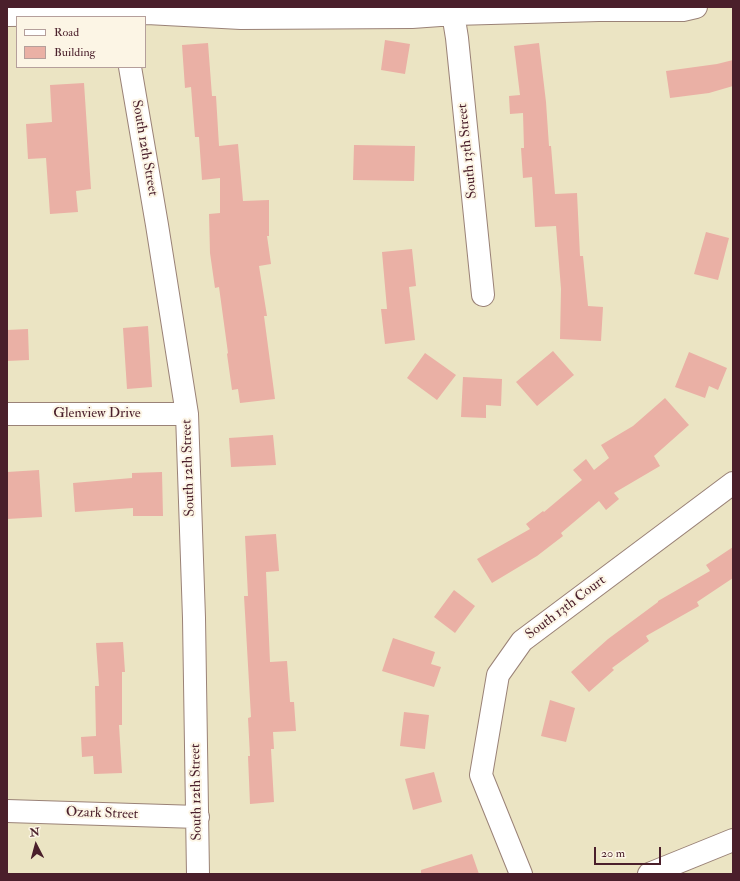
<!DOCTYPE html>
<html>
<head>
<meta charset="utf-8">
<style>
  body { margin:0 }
  #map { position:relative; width:740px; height:881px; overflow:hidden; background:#ebe4c3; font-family:"IM FELL Double Pica",serif }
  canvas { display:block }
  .frame { position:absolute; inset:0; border:8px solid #4a1f2b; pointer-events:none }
  .legend { position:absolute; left:16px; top:16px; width:130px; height:52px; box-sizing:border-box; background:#fcf5e5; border:1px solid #b59f9b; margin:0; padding:5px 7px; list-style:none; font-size:12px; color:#4a1f2b }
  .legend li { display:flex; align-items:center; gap:8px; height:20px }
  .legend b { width:20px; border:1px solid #b59f9b }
  .north { position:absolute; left:16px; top:825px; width:40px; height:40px; -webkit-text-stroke:3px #fcf5e5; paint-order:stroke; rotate:354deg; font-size:11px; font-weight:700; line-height:16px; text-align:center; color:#4a1f2b }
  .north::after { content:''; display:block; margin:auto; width:14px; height:18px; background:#4a1f2b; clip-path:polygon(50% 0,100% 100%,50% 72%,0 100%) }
  .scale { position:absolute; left:594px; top:847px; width:67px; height:18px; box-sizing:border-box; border:2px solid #4a1f2b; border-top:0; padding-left:5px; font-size:12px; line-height:14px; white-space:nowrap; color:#4a1f2b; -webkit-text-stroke:3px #fcf5e5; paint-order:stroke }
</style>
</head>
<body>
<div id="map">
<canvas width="740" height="881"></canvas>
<div class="frame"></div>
<ul class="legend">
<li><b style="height:5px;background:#fff"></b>Road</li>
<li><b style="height:11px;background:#eab0a5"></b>Building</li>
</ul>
<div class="north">N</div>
<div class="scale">20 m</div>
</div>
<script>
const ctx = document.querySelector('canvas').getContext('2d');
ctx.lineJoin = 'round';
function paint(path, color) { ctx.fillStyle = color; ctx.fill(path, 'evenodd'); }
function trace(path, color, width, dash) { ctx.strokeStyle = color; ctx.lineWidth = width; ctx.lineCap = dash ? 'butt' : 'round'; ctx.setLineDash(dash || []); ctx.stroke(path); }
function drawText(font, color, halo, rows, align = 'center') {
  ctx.font = font + ' "IM FELL Double Pica",serif'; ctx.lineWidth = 4; ctx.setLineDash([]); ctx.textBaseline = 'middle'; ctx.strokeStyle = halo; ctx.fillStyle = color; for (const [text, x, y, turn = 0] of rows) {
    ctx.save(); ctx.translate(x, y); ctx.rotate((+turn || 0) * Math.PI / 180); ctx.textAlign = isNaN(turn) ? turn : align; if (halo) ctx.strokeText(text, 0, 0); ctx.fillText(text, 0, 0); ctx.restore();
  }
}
paint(new Path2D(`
  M385,40L410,44L405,74L381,70Z
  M208,43L212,96H216L219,146L238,144L243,201L269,200V236H267L271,264L259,266L267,316H264L275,399L240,403L238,389L232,390L227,354L228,353L219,287L215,288L210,253L209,214L220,213V178L202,180L199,137H195L191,87L185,88L182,45Z
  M539,43L546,102L549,146H551L555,194L577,193L580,256H583L588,306L603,307L601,341L560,339L561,289L556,226L535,227L532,177L523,178L521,148H524L523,113L510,114L509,96L520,95L514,46Z
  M733,60V86L709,93L670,98L666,71L717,64Z
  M84,83L91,189L76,191L78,212L50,214L46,158L28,159L26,124L52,122L50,85Z
  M354,145L415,146L414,181L353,180Z
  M706,232L729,238L718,280L694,274Z
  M412,249L416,286L409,287L415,340L385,344L381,309H387L382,252Z
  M148,326L152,387L127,389L123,328Z
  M28,329L29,360L7,361V330Z
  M553,351L574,375L537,406L516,382Z
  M689,352L727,368L718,390L709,386L705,398L675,387Z
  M425,353L456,375L437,400L407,378Z
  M463,377L502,379L501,406L486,405V418L461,417Z
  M665,398L689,425L654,456L660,466L614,493L619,499L606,510L599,501L561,533L563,536L537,556L492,583L477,559L530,529L526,524L543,511L544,512L582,480L573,470L586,459L594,470L609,458L601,445L633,426Z
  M273,435L276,465L231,467L229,438Z
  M39,470L42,517L7,519V472Z
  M162,472L163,516H133V508L75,512L73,483L132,478V473Z
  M276,534L279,571L266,572L270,662L287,661L290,702H294L296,731L273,732L274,749H271L274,802L250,804L248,756H250L248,718L251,717L244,596H248L245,536Z
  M733,547V578L697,602L699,606L646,636L649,641L612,668L614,670L589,692L571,672L608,639L658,602V601L710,571L706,565Z
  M454,590L475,606L455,633L434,617Z
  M393,638L435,652L431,664L441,667L434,687L382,671Z
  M123,642L125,672H122V725H119L122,773L94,774L93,756L82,757L81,737L96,736L95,686H99L96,643Z
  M550,700L575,708L566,742L541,736Z
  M404,712L429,715L425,749L400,746Z
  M434,772L442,802L413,810L405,779Z
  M472,854L479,874H421V870Z`), '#eab0a5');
const minor = new Path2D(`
  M452,7L457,38L483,295
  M7,15L121,14L147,13L241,18L412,17L454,14L599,10H683L696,7
  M130,67L157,225L187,414L194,618L198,874
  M7,414H187
  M7,811L198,817
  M521,874L481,775L498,675L522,641L733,483
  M649,874L733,840`);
trace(minor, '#9a8277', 24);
trace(minor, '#fff', 22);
drawText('14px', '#4a1f2b', '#fcf5e5', [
  ["South 12th Street",144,148,80],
  ["South 13th Street",468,151,-96],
  ["Glenview Drive",97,414],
  ["South 12th Street",189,468,-92],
  ["South 13th Court",566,608,-37],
  ["South 12th Street",197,792,-91],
  ["Ozark Street",102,814,2]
]);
</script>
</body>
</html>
